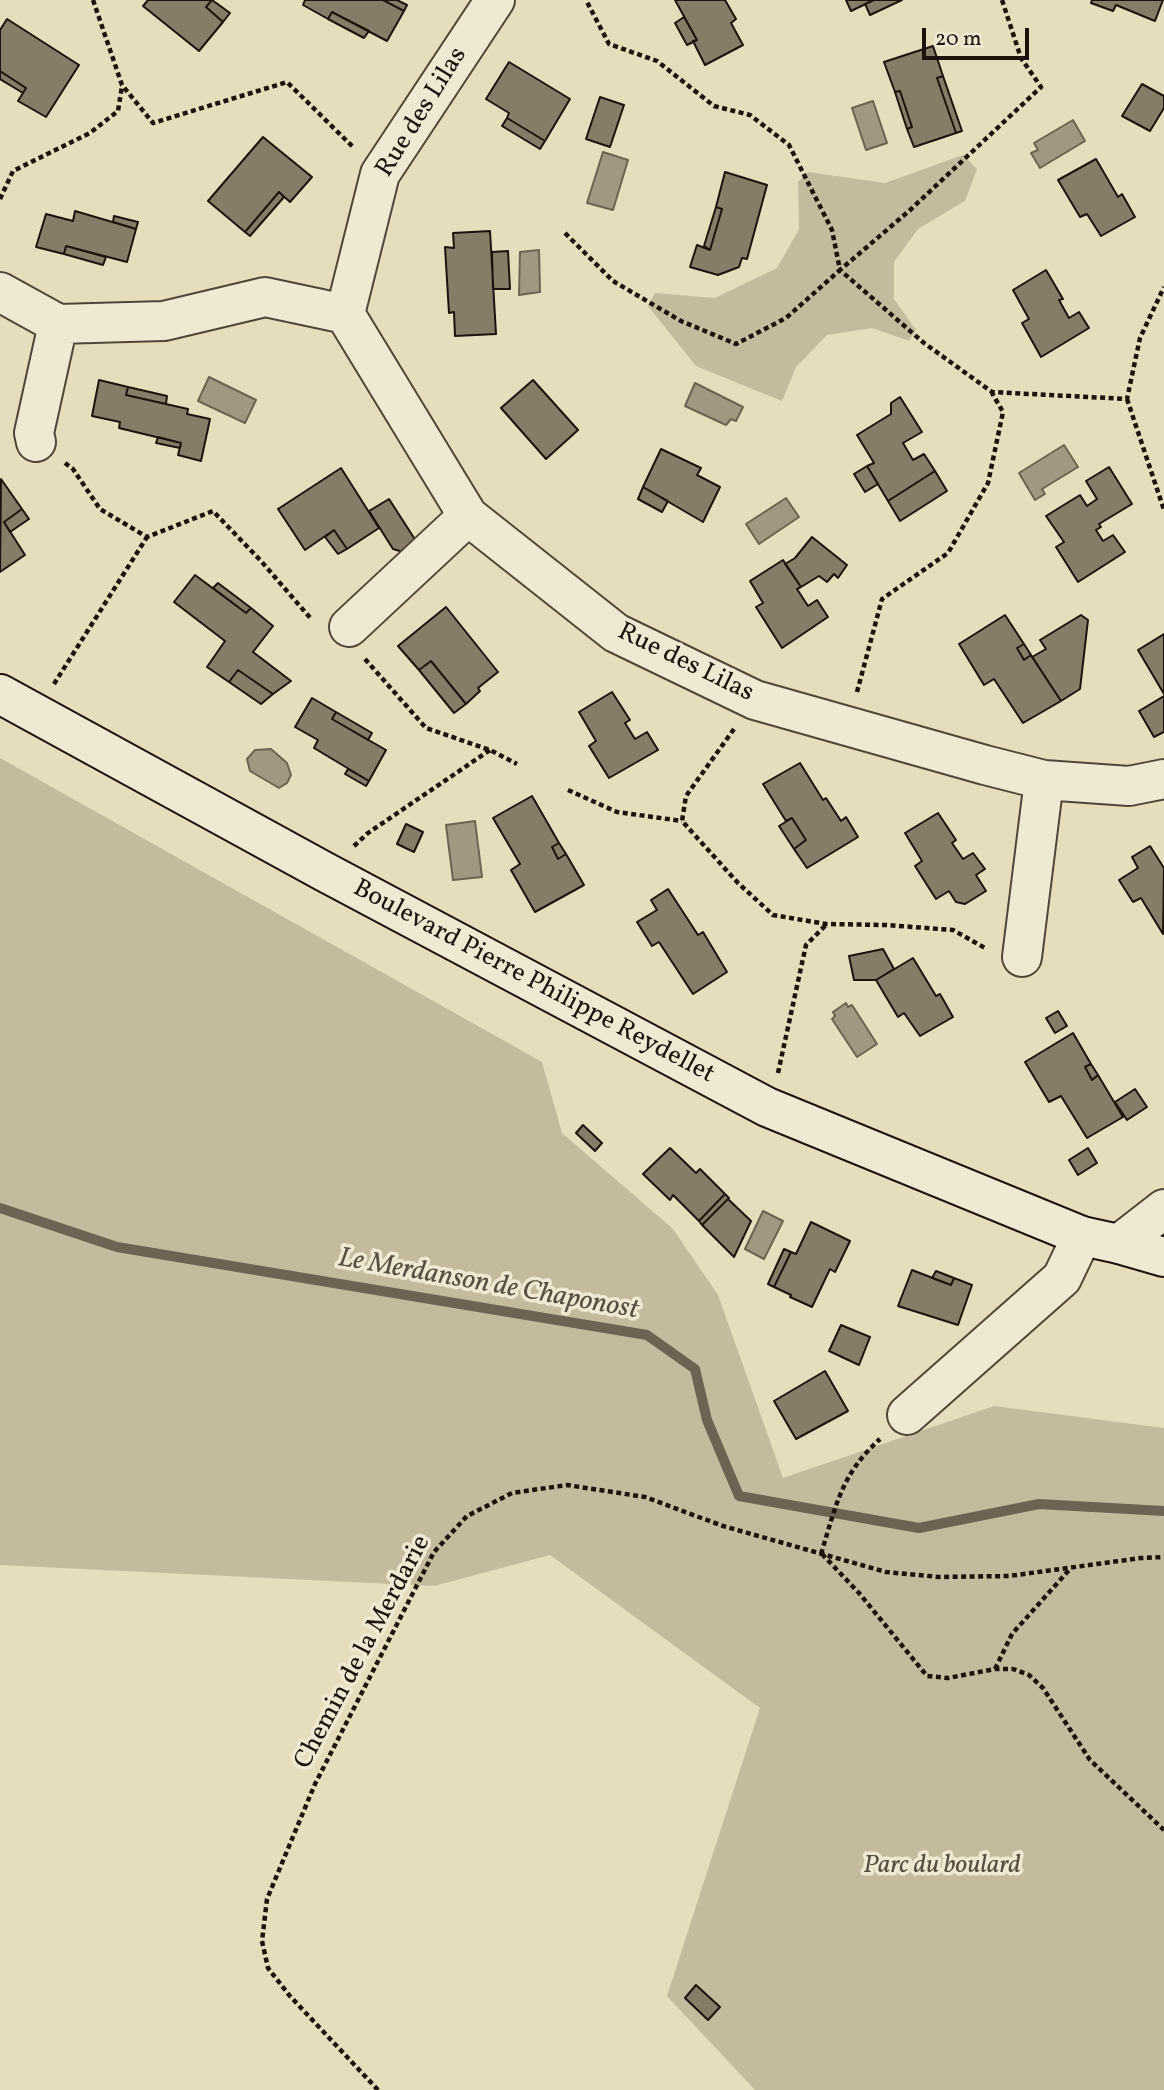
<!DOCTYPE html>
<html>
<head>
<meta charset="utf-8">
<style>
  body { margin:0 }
  #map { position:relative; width:1164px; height:2090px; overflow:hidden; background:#e6ddbd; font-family:Vollkorn,serif }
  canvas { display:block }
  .scale { position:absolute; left:922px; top:28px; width:107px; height:32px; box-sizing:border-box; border:4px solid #1e130c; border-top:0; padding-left:9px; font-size:21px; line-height:24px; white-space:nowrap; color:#1e130c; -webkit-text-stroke:5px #efe9d4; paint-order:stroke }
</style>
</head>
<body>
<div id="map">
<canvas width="1164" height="2090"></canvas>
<div class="scale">20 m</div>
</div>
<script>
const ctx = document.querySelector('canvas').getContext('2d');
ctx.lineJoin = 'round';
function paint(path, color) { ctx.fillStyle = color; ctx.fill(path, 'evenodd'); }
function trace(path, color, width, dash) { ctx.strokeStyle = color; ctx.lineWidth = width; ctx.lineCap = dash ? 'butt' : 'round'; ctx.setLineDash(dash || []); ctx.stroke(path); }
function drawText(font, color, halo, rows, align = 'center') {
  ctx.font = font + ' Vollkorn,serif'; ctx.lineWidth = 7; ctx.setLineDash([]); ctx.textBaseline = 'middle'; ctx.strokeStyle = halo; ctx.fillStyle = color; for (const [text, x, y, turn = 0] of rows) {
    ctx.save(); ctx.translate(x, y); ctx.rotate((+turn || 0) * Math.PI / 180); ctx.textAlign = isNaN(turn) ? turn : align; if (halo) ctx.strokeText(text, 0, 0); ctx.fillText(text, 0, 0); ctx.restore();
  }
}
paint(new Path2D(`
  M963,155L977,169L965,201L918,229L894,262V299L916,330L909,341L872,328L827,335L796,367L782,401L696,366L648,306L655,293L715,298L777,268L799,229L798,182L808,172L885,183Z
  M0,758L542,1062L562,1133L673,1229L718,1295L783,1478L994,1406L1164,1428V2090H755L667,1996L760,1708L550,1555L434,1586L0,1565Z`), '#c4bb9f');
const water = new Path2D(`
  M873,101L887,143L866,150L852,108Z
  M1073,120L1085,141L1040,168L1031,153L1038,150L1034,143Z
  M603,152L628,160L613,210L587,203Z
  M539,250L540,292L519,295L520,252Z
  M209,377L256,400L245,423L198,401Z
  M695,383L743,407L736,421L731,419L726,425L685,406Z
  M1064,445L1078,467L1042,489L1045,494L1035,500L1019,473Z
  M786,498L799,517L759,544L746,524Z
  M271,749L287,763L291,775L287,783L279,788L250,771L247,759L255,750Z
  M475,821L482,877L453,880L446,825Z
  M846,1003L848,1007L852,1005L877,1044L857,1057L832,1019L835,1016L833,1012Z
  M763,1211L783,1221L764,1259L745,1249Z`);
paint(water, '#a29881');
trace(water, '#6d6352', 2);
trace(new Path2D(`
  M0,1208L117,1247L647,1335L695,1369L707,1420L739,1496L919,1528L1039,1504L1164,1511`), '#6d6352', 10);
const building = new Path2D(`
  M148,0H212L206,7L223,22L199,51L143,6Z
  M212,0L230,13L223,22L206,7Z
  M305,0H383L404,11L387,41L332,12L328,19L303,5Z
  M383,0H397L407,5L404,11Z
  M675,0H725L736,19L731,23L743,45L705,65L693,41L697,40Z
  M846,0H874L851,11Z
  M874,0H902L870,15L865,4Z
  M1092,0H1163L1155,21L1116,5L1113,11L1091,3Z
  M332,12L369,31L364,38L328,19Z
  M684,17L697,40L687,45L675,23Z
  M7,19L79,65L46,117L18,101L26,88L0,71V30Z
  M933,46L943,76L937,78L956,133L914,147L907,129L912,127L900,91L895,92L884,62Z
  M509,62L570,99L545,141L507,118L509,113L486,99Z
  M0,71L26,88L23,93L0,79Z
  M943,76L962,131L956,133L937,78Z
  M1142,84L1164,96V108L1150,131L1122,116Z
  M900,91L912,127L907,129L895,92Z
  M600,97L624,105L610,147L586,139Z
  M507,118L545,141L540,149L502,126Z
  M263,137L312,177L290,202L279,192L245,232L208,201Z
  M1096,159L1118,197L1122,194L1135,217L1101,236L1087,214L1080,217L1058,180Z
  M725,172L767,185L747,259L742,258L739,267L718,275L690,267L697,245L710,250L722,209L716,207Z
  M279,192L284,197L250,236L245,232Z
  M716,207L722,209L710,250L704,246Z
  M75,211L136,229L127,262L66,246L64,254L36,247L46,214L73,221Z
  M114,216L138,222L136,229L113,222Z
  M490,231L496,334L455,336L454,312L449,313L445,247L454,248L453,233Z
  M66,246L106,257L103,265L64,254Z
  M508,251L510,289H493L492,252Z
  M1046,270L1063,299L1059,300L1069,318L1079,312L1089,328L1041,357L1022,323L1029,319L1013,290Z
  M99,380L128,387L126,395L188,409L187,414L210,419L201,461L178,455L181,443L119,428L120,422L92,416Z
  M533,380L578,430L546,459L501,408Z
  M128,387L167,396L166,404L126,395Z
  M900,397L922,432L903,443L913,460L924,454L935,471L888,501L867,466L874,463L857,435L891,414V403Z
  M158,437L181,443L180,448L156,443Z
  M661,449L701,468L697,475L720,487L703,522L643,487Z
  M867,466L878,484L865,492L854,474Z
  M1109,467L1132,504L1099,524L1101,527L1096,530L1103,541L1113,535L1125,552L1078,582L1056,547L1064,542L1046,516L1080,495L1087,506L1097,499L1086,481Z
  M341,468L379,528L347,549L334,530L305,550L278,509Z
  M935,471L947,491L900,521L888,501Z
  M1,479L22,509L4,522L25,555L0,572Z
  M643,487L668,501L662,512L638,499Z
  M389,499L416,541L403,552L393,549L369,511Z
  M22,509L29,519L10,532L4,522Z
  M334,530L347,549L338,554L325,537Z
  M812,537L847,565L838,578L834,574L827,582L819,576L801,587L785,564L795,558Z
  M783,560L801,587L797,589L808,606L817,600L828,617L782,648L756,607L763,603L750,581Z
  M195,575L246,613L251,608L273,626L253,652L291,681L273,694L238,670L229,682L207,667L225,641L174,602Z
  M218,583L251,608L246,613L213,588Z
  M446,607L498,672L478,688L480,691L466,704L431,661L419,670L398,646Z
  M1005,615L1024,644L1017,648L1024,660L1031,655L1061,701L1023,723L994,679L984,685L959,644Z
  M1081,615L1088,620L1080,689L1061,701L1032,657L1046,649L1040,640Z
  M1164,634V694L1138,650Z
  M1024,644L1031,655L1024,660L1017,648Z
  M431,661L466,704L454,713L419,670Z
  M238,670L273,694L261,704L229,682Z
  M612,692L630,720L625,723L635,739L647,732L658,750L609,778L589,746L596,741L579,712Z
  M1164,696V732L1154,737L1139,711Z
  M312,698L336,712L332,719L386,750L369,781L314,748L318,740L295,727Z
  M336,712L372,733L368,740L332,719Z
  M800,763L823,800L826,798L841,821L846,817L858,837L807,868L794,849L806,840L792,818L786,821L763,784Z
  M348,769L369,781L366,786L345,774Z
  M532,796L559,843L552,847L558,859L566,854L584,885L535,912L511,870L520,864L493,818Z
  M938,813L956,840L952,843L963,859L973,853L985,869L976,875L986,891L965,904L956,902L949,891L936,899L915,866L922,861L905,833Z
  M792,818L806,840L794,849L779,826Z
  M406,824L423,832L414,852L397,844Z
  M559,843L566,854L558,859L552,847Z
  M1150,846L1164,868L1163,934L1141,898L1133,902L1119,880L1138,868L1132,857Z
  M668,889L698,935L703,932L727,972L693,994L659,942L652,946L637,922L657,910L651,900Z
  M883,949L894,969L876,980H854L849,956Z
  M913,958L936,996L940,994L953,1017L920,1036L904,1013L898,1017L876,980Z
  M1058,1011L1067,1026L1055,1033L1046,1018Z
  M1073,1033L1091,1064L1085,1067L1092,1080L1098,1075L1123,1117L1087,1138L1061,1096L1049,1102L1025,1062Z
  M1091,1064L1098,1075L1092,1080L1085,1067Z
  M1135,1089L1147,1107L1127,1120L1115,1102Z
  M583,1125L602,1143L595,1151L576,1133Z
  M670,1148L696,1173L700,1169L725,1194L699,1221L673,1195L670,1200L643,1174Z
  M1088,1148L1097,1163L1078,1175L1069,1160Z
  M725,1194L729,1198L702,1225L699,1221Z
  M728,1199L751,1221L734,1257L702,1225Z
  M811,1222L850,1241L835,1272L830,1269L812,1307L790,1297L791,1295L774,1287L791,1252L796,1254Z
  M784,1249L791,1252L774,1287L768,1284Z
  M912,1270L951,1285L954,1278L972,1285L958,1325L898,1306Z
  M936,1271L954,1278L951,1285L932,1278Z
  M841,1325L870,1337L859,1365L829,1351Z
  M825,1371L848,1411L796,1439L774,1401Z
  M696,1985L720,2007L708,2020L685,1998Z`);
paint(building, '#867c68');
trace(building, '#1e130c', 2);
const street = new Path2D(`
  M495,0L380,174L345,314L468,516L616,633L755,700L985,765L1044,780L1129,786L1164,779
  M0,292L58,324L164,321L265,297L345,314
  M36,442L34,433L58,324
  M349,627L468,516
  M1022,957L1044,780
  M1119,1244L1164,1209
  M907,1415L1062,1278L1082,1236`);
const secondary = new Path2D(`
  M0,694L325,872L767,1107L1082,1236L1119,1244L1164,1257`);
trace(street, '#504638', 42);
trace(secondary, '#1e130c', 42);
trace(new Path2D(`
  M93,0L122,85L153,123L287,82L354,148
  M1002,0L1021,58L1041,87L909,211L840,270L924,343L992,392L1127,399L1140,338L1164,287
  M0,199L13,171L90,133L118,111L122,86
  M565,233L613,281L681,321L736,344L786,318L840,270L832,230L789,145L750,115L714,106L657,61L609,44L586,0
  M1127,399L1164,510
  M65,463L73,469L100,509L147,537L213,511L261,561L312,620
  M365,659L426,728L490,750L517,764
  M54,684L147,537
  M857,692L882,599L948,553L988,483L1003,412L992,393
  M734,729L686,796L682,821L738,883L773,915L826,924L886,925L953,930L985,948
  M568,790L617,812L682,821
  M354,846L368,833L490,750
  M778,1073L806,945L826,925
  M821,1554C836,1506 841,1474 880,1439
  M822,1554L859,1593L927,1676L948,1678L995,1669H1013L1029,1675L1043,1688L1090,1760L1164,1830
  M995,1669L1012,1634L1069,1570
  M378,2090L289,1995L268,1968L262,1941L267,1899L315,1784L434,1552L467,1516L512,1493L567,1485L645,1497L723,1526L886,1572L939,1577L1009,1576L1141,1558L1164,1557`), '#1e130c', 4.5, [5, 3.5]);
trace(street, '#efe9d4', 38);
trace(secondary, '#efe9d4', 38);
drawText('26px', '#1e130c', '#efe9d4', [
  ["Rue des Lilas",423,113,-58],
  ["Rue des Lilas",685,664,26],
  ["Boulevard Pierre Philippe Reydellet",533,983,28],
  ["Chemin de la Merdarie",364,1653,-62]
]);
drawText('italic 26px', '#584e3f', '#efe9d4', [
  ["Parc du boulard",942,1867]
]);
drawText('italic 28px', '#594f41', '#efe9d4', [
  ["Le Merdanson de Chaponost",488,1286,10]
]);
</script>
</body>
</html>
